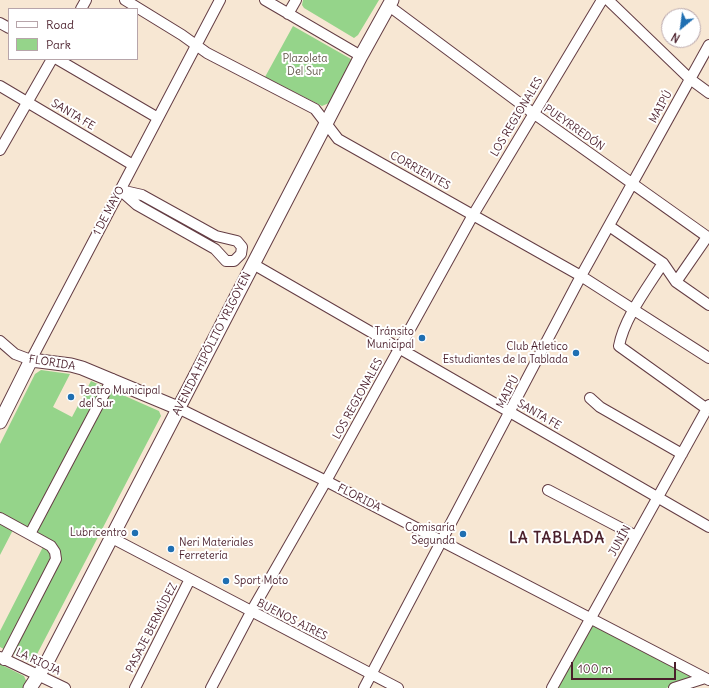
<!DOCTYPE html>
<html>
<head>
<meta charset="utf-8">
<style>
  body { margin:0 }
  #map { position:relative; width:709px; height:688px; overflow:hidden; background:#f7e7d3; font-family:Delius,sans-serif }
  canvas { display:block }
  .legend { position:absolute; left:8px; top:8px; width:130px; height:52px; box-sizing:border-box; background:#fff; border:1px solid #b7a5aa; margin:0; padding:5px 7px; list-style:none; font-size:12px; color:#4a1f2b }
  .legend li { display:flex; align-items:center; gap:8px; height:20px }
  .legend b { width:20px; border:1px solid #b7a5aa }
  .north { position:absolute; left:661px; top:8px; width:40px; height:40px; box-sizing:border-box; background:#fff; border:1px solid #b7a5aa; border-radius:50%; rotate:209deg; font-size:11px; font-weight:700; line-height:16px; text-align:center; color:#4a1f2b }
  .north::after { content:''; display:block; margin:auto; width:14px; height:18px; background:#1f6fb2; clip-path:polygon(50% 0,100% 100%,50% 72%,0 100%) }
  .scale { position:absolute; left:571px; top:662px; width:105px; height:18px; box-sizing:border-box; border:2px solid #4a1f2b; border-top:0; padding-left:5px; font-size:12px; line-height:14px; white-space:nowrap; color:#4a1f2b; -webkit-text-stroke:3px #fff; paint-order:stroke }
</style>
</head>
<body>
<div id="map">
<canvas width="709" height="688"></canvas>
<ul class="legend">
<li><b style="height:5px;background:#fff"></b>Road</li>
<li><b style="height:11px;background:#95d48a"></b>Park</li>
</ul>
<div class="north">N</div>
<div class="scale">100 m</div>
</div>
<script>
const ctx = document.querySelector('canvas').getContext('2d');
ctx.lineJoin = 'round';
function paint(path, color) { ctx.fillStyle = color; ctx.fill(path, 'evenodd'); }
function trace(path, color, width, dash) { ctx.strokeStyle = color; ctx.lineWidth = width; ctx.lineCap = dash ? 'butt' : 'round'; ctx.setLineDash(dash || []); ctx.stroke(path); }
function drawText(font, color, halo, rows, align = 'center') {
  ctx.font = font + ' Delius,sans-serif'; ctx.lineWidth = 4; ctx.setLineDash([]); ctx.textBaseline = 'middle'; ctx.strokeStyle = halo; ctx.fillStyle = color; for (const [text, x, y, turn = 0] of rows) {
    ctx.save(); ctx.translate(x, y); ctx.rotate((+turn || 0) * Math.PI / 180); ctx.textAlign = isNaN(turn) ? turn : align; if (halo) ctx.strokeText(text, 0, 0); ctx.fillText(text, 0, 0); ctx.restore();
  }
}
paint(new Path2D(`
  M303,0H379L358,35L354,38L304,8L302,5Z
  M293,26L351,59V63L329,103L322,106L265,77Z
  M41,370L70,374L53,407L72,417L91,381L159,411L161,416L34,660L28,662L0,647V631L44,545L13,530L0,555V444L35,374Z
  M597,625L689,674L690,677L686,681L666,688H557L591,626Z
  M0,664L24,676L27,683L25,688H0Z`), '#95d48a');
const minor = new Path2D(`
  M125,0L182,35L207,53L315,109L338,139L581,276L709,358
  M265,0L361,56
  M608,0L690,79L709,93
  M389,6L533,113L709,238
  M81,9L86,0
  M288,14L296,0
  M0,23L9,28
  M57,59L158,118
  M0,86L133,165
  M0,150L52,59
  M120,190L142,195L216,236L237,241L242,247L241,254L234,261H226L215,249L137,205Z
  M609,226L663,263L676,282L709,305
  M663,263C648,287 624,318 619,346L707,409
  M253,264L709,527
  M676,282L707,237
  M0,341L15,354L31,360L220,0
  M590,398L600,407L682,454
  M178,408L326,481L709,680
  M548,490L636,536
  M0,518L51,546L55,552L56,559L4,660
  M30,534L112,379
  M112,538L398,688
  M0,657L65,688
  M135,688L190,579
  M211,688L251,612L326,481L473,215L602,0
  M364,688L581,276L709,45
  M552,688L709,405
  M674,688L705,678`);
const major = new Path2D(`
  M0,422L31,360L71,365L82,368L178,408
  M30,688L47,662L361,56L392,0`);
trace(minor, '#643d44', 12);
trace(major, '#643d44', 15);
trace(minor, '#fff', 10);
trace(major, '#fff', 13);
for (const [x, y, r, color] of [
  [422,338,4,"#1f6fb2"],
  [576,353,4,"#1f6fb2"],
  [71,397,4,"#1f6fb2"],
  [135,533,4,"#1f6fb2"],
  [463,534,4,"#1f6fb2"],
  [171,549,4,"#1f6fb2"],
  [226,581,4,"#1f6fb2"]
]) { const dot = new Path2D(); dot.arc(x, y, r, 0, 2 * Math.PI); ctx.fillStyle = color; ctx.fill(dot); trace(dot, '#fff', 1.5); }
drawText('11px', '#605548', '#fff', [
  ["Plazoleta",305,59],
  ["Del Sur",305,72]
]);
drawText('11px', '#4a1f2b', '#fff', [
  ["MAIPÚ",661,107,-61],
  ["SANTA FE",73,115,31],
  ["LOS REGIONALES",517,117,-59],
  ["PUEYRREDÓN",574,128,35],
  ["CORRIENTES",420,171,29],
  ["1 DE MAYO",109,211,-62],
  ["AVENIDA HIPÓLITO YRIGOYEN",212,344,-63],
  ["FLORIDA",52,363,9],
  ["MAIPÚ",508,392,-62],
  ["LOS REGIONALES",358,399,-61],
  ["SANTA FE",539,415,30],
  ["FLORIDA",359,498,27],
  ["JUNÍN",620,541,-61],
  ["BUENOS AIRES",292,620,27],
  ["PASAJE BERMÚDEZ",152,628,-63],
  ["LA RIOJA",38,662,25]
]);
drawText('11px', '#4a1f2b', '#fff', [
  ["Tránsito",414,332],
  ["Municipal",414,345],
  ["Club Atletico",568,347],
  ["Estudiantes de la Tablada",568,360],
  ["Teatro Municipal",79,391,"left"],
  ["del Sur",79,404,"left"],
  ["Comisaría",455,528],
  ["Segunda",455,541],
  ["Lubricentro",127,533],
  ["Neri Materiales",179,543,"left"],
  ["Ferretería",179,556,"left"],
  ["Sport Moto",234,581,"left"]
], 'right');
ctx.letterSpacing = '1px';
drawText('bold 15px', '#4a1f2b', '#fff', [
  ["LA TABLADA",557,539]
]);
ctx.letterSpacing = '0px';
</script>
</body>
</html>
